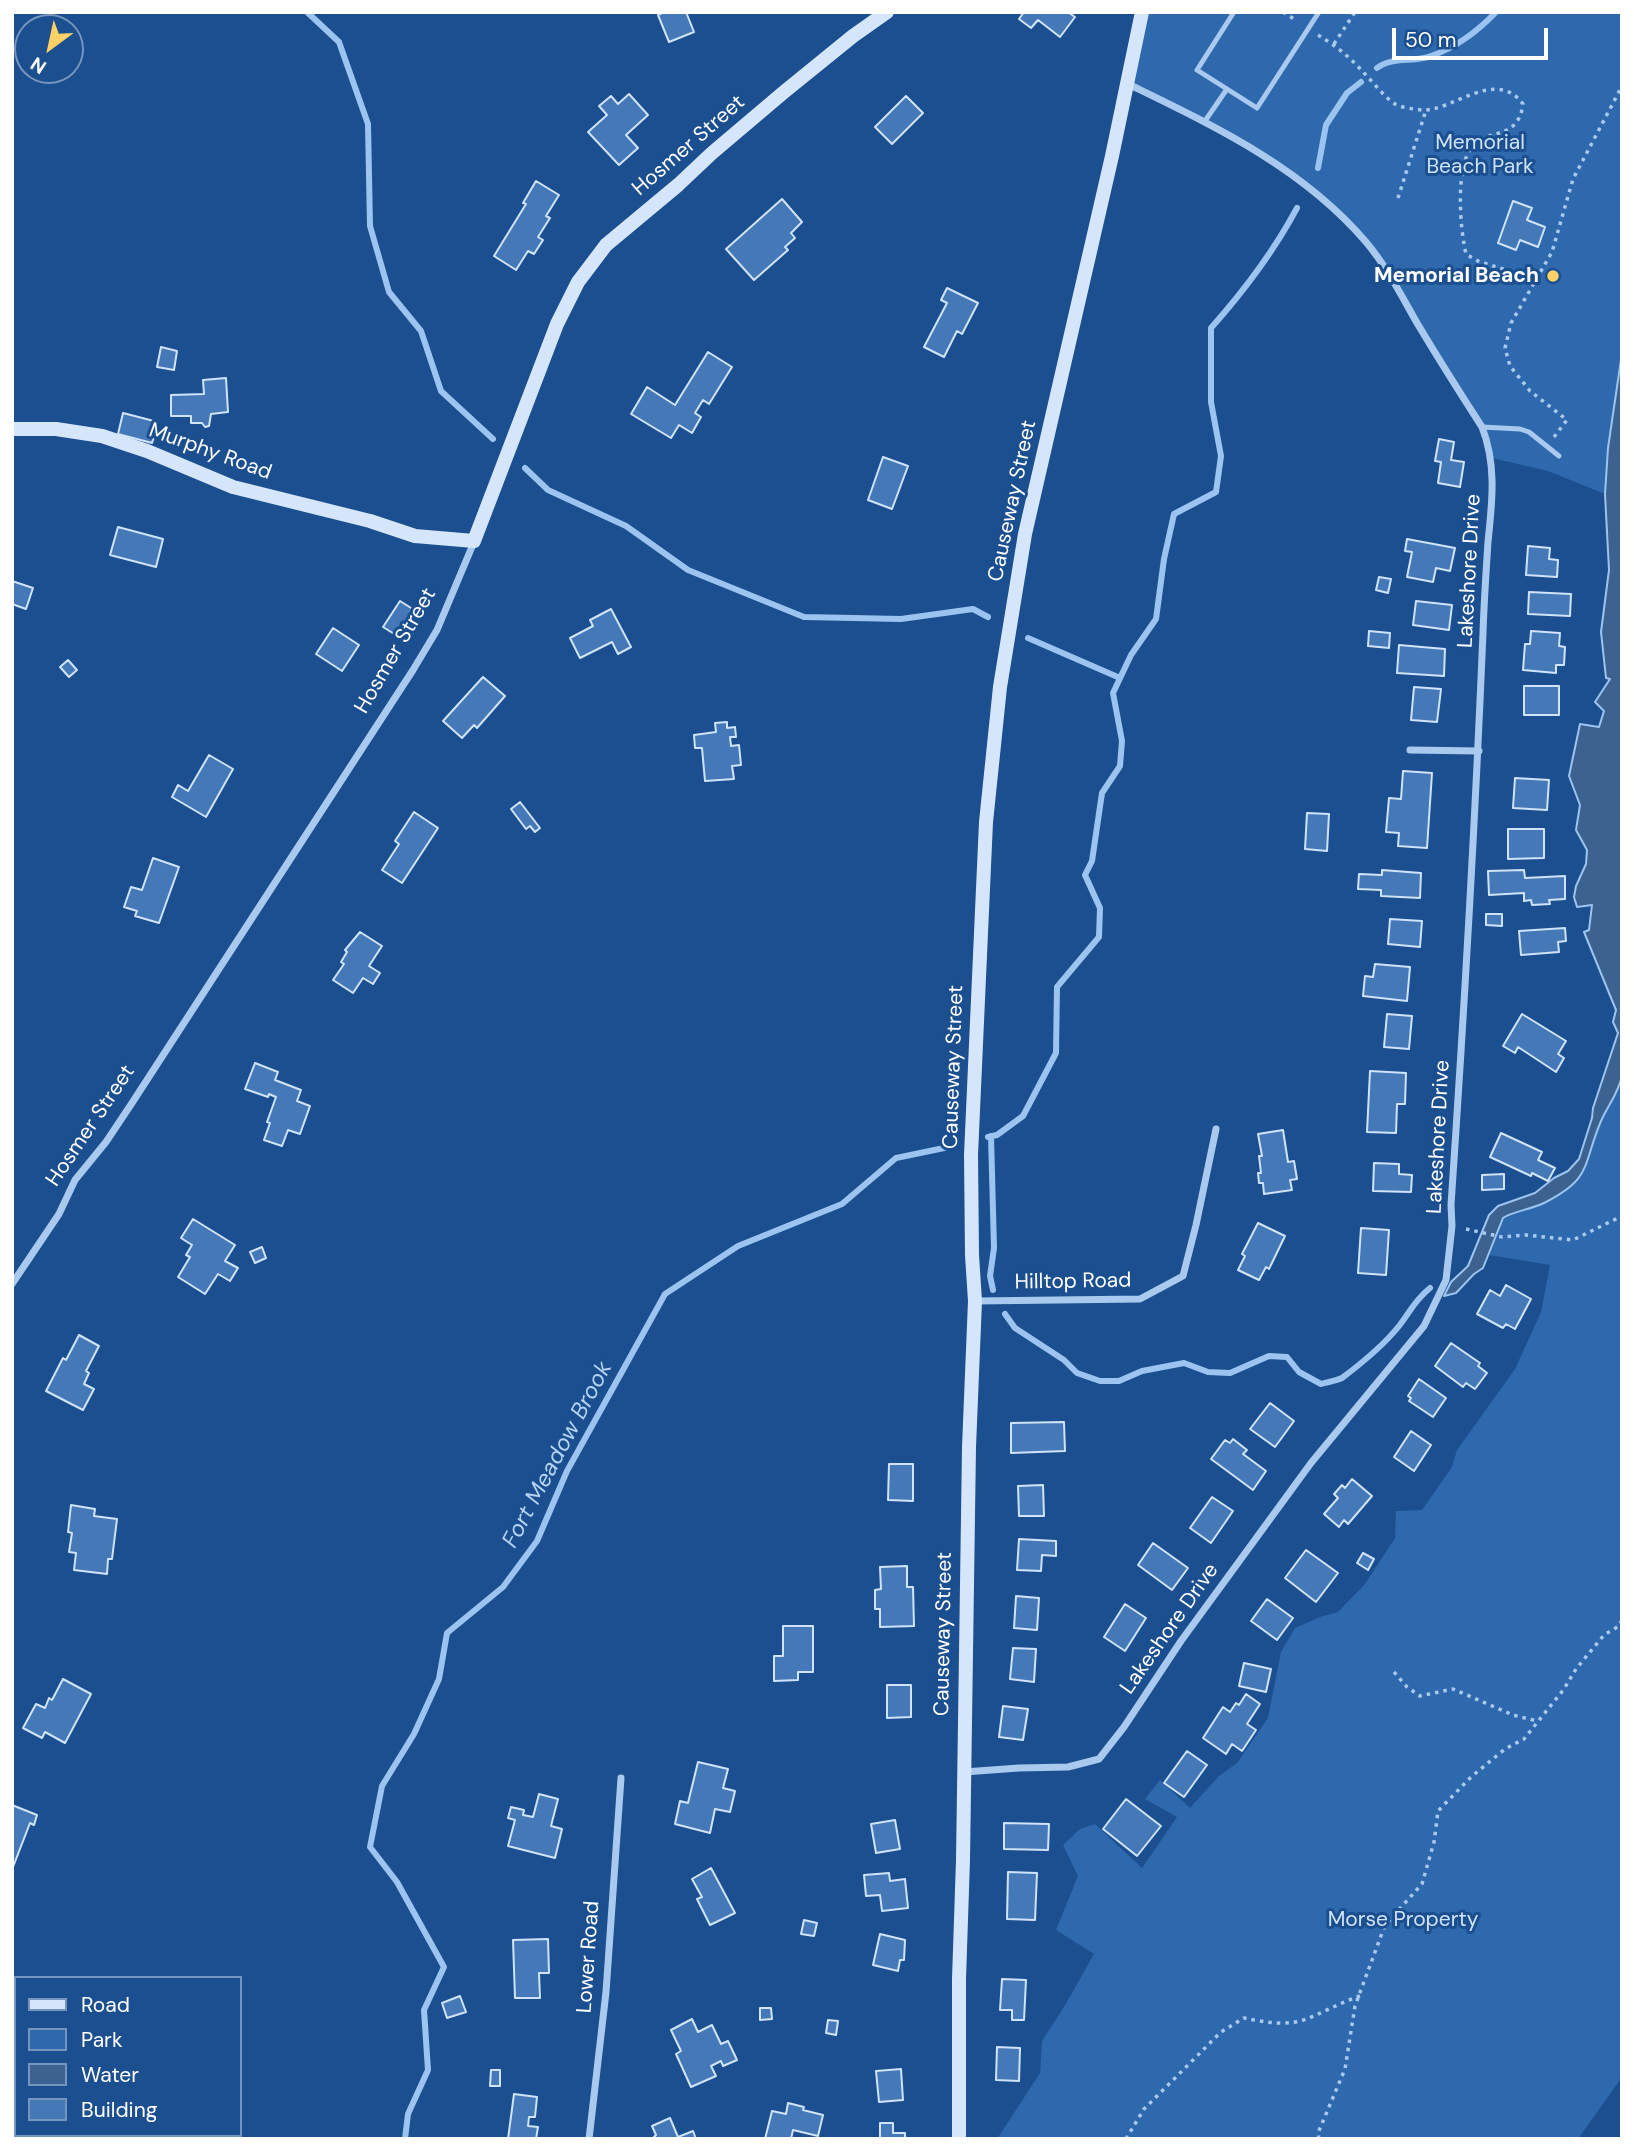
<!DOCTYPE html>
<html>
<head>
<meta charset="utf-8">
<style>
  body { margin:0 }
  #map { position:relative; width:1634px; height:2151px; overflow:hidden; background:#1b4f8f; font-family:"DM Sans",sans-serif }
  canvas { display:block }
  .frame { position:absolute; inset:0; border:14px solid #fff; pointer-events:none }
  .legend { position:absolute; left:14px; top:1976px; width:228px; height:161px; box-sizing:border-box; background:#1b4f8f; border:2px solid #7695bc; margin:0; padding:9px 12px; list-style:none; font-size:21px; color:#fff }
  .legend li { display:flex; align-items:center; gap:14px; height:35px }
  .legend b { width:35px; border:2px solid #7695bc }
  .north { position:absolute; left:14px; top:14px; width:70px; height:70px; box-sizing:border-box; background:#1b4f8f; border:2px solid #7695bc; border-radius:50%; rotate:213deg; font-size:19px; font-weight:700; line-height:28px; text-align:center; color:#fff }
  .north::after { content:''; display:block; margin:auto; width:24px; height:32px; background:#ffd166; clip-path:polygon(50% 0,100% 100%,50% 72%,0 100%) }
  .scale { position:absolute; left:1392px; top:28px; width:156px; height:32px; box-sizing:border-box; border:4px solid #fff; border-top:0; padding-left:9px; font-size:21px; line-height:24px; white-space:nowrap; color:#fff; -webkit-text-stroke:5px #1b4f8f; paint-order:stroke }
</style>
</head>
<body>
<div id="map">
<canvas width="1634" height="2151"></canvas>
<div class="frame"></div>
<ul class="legend">
<li><b style="height:9px;background:#d6e6fa"></b>Road</li>
<li><b style="height:19px;background:#2e69ad"></b>Park</li>
<li><b style="height:19px;background:#3c6290"></b>Water</li>
<li><b style="height:19px;background:#4478b7"></b>Building</li>
</ul>
<div class="north">N</div>
<div class="scale">50 m</div>
</div>
<script>
const ctx = document.querySelector('canvas').getContext('2d');
ctx.lineJoin = 'round';
function paint(path, color) { ctx.fillStyle = color; ctx.fill(path, 'evenodd'); }
function trace(path, color, width, dash) { ctx.strokeStyle = color; ctx.lineWidth = width; ctx.lineCap = dash ? 'butt' : 'round'; ctx.setLineDash(dash || []); ctx.stroke(path); }
function drawText(font, color, halo, rows, align = 'center') {
  ctx.font = font + ' "DM Sans",sans-serif'; ctx.lineWidth = 6; ctx.setLineDash([]); ctx.textBaseline = 'middle'; ctx.strokeStyle = halo; ctx.fillStyle = color; for (const [text, x, y, turn = 0] of rows) {
    ctx.save(); ctx.translate(x, y); ctx.rotate((+turn || 0) * Math.PI / 180); ctx.textAlign = isNaN(turn) ? turn : align; if (halo) ctx.strokeText(text, 0, 0); ctx.fillText(text, 0, 0); ctx.restore();
  }
}
paint(new Path2D(`
  M1142,12H1622V353L1608,448L1605,494L1548,471L1492,458L1489,444L1400,292L1349,223L1270,158L1127,83Z
  M1622,1055V2077L1578,2139H997L1040,2073L1042,2041L1064,2007L1094,1954L1056,1930L1078,1876L1063,1845L1080,1829L1095,1824L1142,1868L1177,1817L1145,1799L1160,1780L1190,1808L1219,1776L1237,1763L1268,1718L1281,1652L1295,1628L1320,1617L1338,1612L1365,1584L1395,1538L1396,1511L1422,1510L1452,1467L1457,1450L1515,1369L1541,1312L1550,1265L1489,1255L1503,1218L1544,1203L1573,1185L1588,1163L1616,1065Z`), '#2e69ad');
const water = new Path2D(`
  M1622,353V1076C1618,1094 1608,1105 1601,1121C1582,1166 1593,1178 1544,1203C1532,1209 1511,1212 1503,1218L1483,1268L1474,1274L1456,1293L1444,1296L1451,1282L1468,1266L1489,1215L1498,1206L1535,1193L1554,1178L1568,1171L1579,1159L1592,1118L1593,1108L1618,1033L1613,1022L1616,1010L1584,932L1589,930L1592,905L1577,907L1574,897L1576,886L1586,864L1587,850L1576,830L1580,805L1569,776L1580,724L1599,727L1604,711L1595,702L1610,679L1606,678L1601,632L1609,570L1605,494L1608,448Z`);
paint(water, '#3c6290');
trace(water, '#9cc4f0', 2);
trace(new Path2D(`
  M307,12L339,42L368,124L370,226L389,292L421,331L441,391L493,439
  M1377,68C1392,56 1414,63 1431,56C1457,47 1478,31 1496,12
  M1318,168L1326,125L1347,93L1361,82
  M525,468L548,490L626,526L688,570L804,617L901,619L973,609L988,617
  M1028,638L1120,678
  M991,1136L994,1248L990,1276L993,1290
  M988,1137L997,1135L1023,1116L1056,1053L1057,987L1099,937L1100,908L1085,875L1092,861L1102,793L1120,766L1122,741L1113,693L1131,655L1156,619L1164,559L1174,514L1216,492L1221,456L1211,402V328C1243,292 1274,251 1297,208
  M1005,1314L1015,1328L1064,1360L1077,1373L1100,1381H1119L1142,1371L1184,1363L1208,1372L1230,1373L1269,1356L1287,1357L1299,1372L1321,1384C1327,1382 1336,1381 1342,1378C1362,1363 1383,1346 1399,1326C1410,1312 1414,1301 1430,1288
  M405,2139L408,2114L428,2070L424,2010L444,1967L397,1882L370,1847L382,1786L414,1734L439,1679L447,1633L503,1587L537,1541L567,1471L665,1294L738,1246L842,1204L896,1158L949,1147`), '#9cc4f0', 6);
const building = new Path2D(`
  M664,12H686L694,32L669,42L658,15Z
  M1024,12H1068L1075,17L1060,37L1038,20L1031,28L1019,19Z
  M629,94L648,115L626,135L638,148L619,165L588,132L607,115L599,106L611,96L618,104Z
  M906,96L923,113L892,144L875,127Z
  M536,181L559,195L546,216L550,218L538,237L543,240L534,254L528,251L516,270L494,256L526,204L523,203Z
  M782,199L802,222L791,233L795,238L785,247L788,250L754,280L726,249Z
  M1513,201L1532,208L1527,220L1545,227L1538,247L1520,240L1516,250L1498,243Z
  M947,288L978,303L962,334L957,331L944,357L924,347L947,303L941,300Z
  M161,347L177,351L174,370L157,367Z
  M708,352L732,367L709,404L703,400L695,413L701,417L692,433L679,425L671,438L631,414L647,387L675,405Z
  M226,378L228,412L211,414L209,426L205,427L202,423H191V416H171V395L204,394L203,380Z
  M123,413L154,421L153,426L157,427L152,443L118,434Z
  M1439,439L1454,442L1451,460L1464,462L1460,487L1438,483L1441,462L1435,461Z
  M883,457L908,466L892,509L868,500Z
  M118,527L163,539L156,567L110,555Z
  M1407,539L1455,548L1450,571L1436,568L1433,582L1407,577L1412,552L1405,551Z
  M1528,546L1550,548L1549,559L1558,560L1557,577L1526,575Z
  M1379,577L1391,579L1388,593L1376,590Z
  M12,581L33,588L26,609L12,604Z
  M1529,592L1571,594L1570,616L1528,614Z
  M400,601L419,613L411,625L416,627L407,642L383,627Z
  M1416,601L1452,605L1449,630L1413,625Z
  M611,609L631,647L618,654L612,642L580,658L570,638L593,626L590,620Z
  M333,628L359,645L342,671L316,654Z
  M1369,631L1390,633L1389,648L1368,646Z
  M1531,631L1560,633L1559,646L1565,647L1564,665H1556V673L1523,670L1525,644H1530Z
  M1399,645L1445,649L1444,676L1397,673Z
  M68,660L77,670L69,677L60,667Z
  M483,677L505,696L477,728L474,725L462,738L443,721Z
  M1524,686H1559V715H1524Z
  M1414,687L1441,689L1437,722L1411,720Z
  M727,722V728L735,727L736,737H730L731,746L739,745L741,765L732,766L734,779L705,781L702,748H695L694,735L716,732L715,723Z
  M209,755L233,769L206,817L172,797L178,785L188,791Z
  M1403,771L1432,773L1427,848L1398,846L1399,833L1386,832L1389,798L1401,799Z
  M1515,778L1549,780L1547,810L1513,808Z
  M520,802L540,828L535,832L530,826L526,829L511,809Z
  M414,812L438,828L402,883L382,870L399,844L395,841Z
  M1307,813L1329,814L1327,851L1305,849Z
  M1508,829H1544V858L1508,859Z
  M153,858L179,867L159,923L135,916L137,911L124,907L131,887L142,890Z
  M1382,870L1421,873L1420,898L1381,896V890L1358,889L1359,874L1382,875Z
  M1524,870L1525,878L1565,876V899L1549,900L1550,904L1532,905L1531,900L1524,901V893L1489,895L1488,871Z
  M1486,914H1502V926L1486,925Z
  M1390,919L1422,921L1420,947L1388,944Z
  M1565,928L1566,941L1558,942L1559,952L1521,955L1519,931Z
  M360,932L382,946L369,966L380,973L373,984L363,978L353,993L333,980L344,964L341,962L347,952L345,950Z
  M1375,964L1410,967L1407,1001L1363,996L1365,976L1373,977Z
  M1387,1014L1412,1016L1409,1049L1384,1047Z
  M1522,1014L1566,1041L1558,1054L1564,1058L1556,1072L1518,1047L1515,1053L1503,1046Z
  M255,1063L278,1072L275,1080L301,1090L297,1101L310,1106L300,1134L288,1130L282,1146L264,1140L270,1123L267,1122L276,1097L269,1094L268,1097L245,1089Z
  M1370,1071L1406,1073L1405,1104H1397L1396,1133L1367,1132Z
  M1283,1130L1288,1162L1294,1161L1297,1179L1290,1180L1292,1190L1264,1194L1263,1183H1259L1258,1173H1261L1259,1156H1262L1258,1134Z
  M1501,1133L1542,1152L1538,1160L1555,1168L1548,1181L1532,1173L1531,1176L1490,1157Z
  M1374,1163L1399,1164V1174L1412,1175L1411,1192L1373,1191Z
  M1504,1174V1189L1482,1190V1175Z
  M193,1219L235,1245L225,1261L238,1268L230,1281L218,1274L205,1294L178,1277L190,1257L186,1255L192,1245L181,1238Z
  M1258,1223L1285,1236L1269,1269L1266,1267L1259,1280L1238,1270L1245,1256L1242,1254Z
  M1361,1228L1389,1230L1386,1275L1358,1273Z
  M262,1247L266,1258L255,1263L250,1252Z
  M1506,1285L1531,1299L1515,1329L1506,1324L1503,1328L1477,1314L1490,1290L1500,1296Z
  M79,1335L99,1346L86,1371L89,1373L84,1384L94,1389L83,1410L46,1391L63,1358L66,1360Z
  M1451,1343L1480,1363L1478,1366L1487,1373L1475,1389L1466,1383L1463,1387L1435,1366Z
  M1419,1379L1446,1398L1433,1417L1409,1401L1411,1398L1408,1396Z
  M1270,1403L1294,1421L1275,1447L1250,1429Z
  M1064,1422L1065,1451L1011,1453V1423Z
  M1411,1431L1431,1445L1414,1471L1394,1457Z
  M1233,1439L1247,1450L1243,1454L1266,1471L1253,1490L1211,1459L1225,1440L1230,1443Z
  M889,1464H913V1501L888,1500Z
  M1352,1479L1372,1496L1348,1524L1344,1520L1339,1527L1324,1514L1338,1498L1334,1494L1342,1485L1345,1488Z
  M1043,1485L1044,1516H1019L1018,1486Z
  M1212,1497L1233,1511L1211,1543L1190,1528Z
  M71,1505L95,1509L94,1516L117,1519L112,1559H108L107,1574L74,1570L76,1553L69,1552L72,1533L68,1532Z
  M1019,1539L1056,1541V1556L1042,1555L1041,1571L1017,1570Z
  M1153,1543L1188,1568L1172,1590L1138,1565Z
  M1306,1550L1338,1573L1316,1602L1285,1578Z
  M1363,1553L1374,1559L1368,1570L1357,1563Z
  M907,1566V1587H913L914,1626L880,1627V1609H875V1590L881,1589L880,1567Z
  M1016,1596L1039,1598L1037,1630L1014,1628Z
  M1267,1599L1293,1618L1277,1640L1251,1621Z
  M1125,1604L1146,1618L1125,1651L1104,1637Z
  M783,1626H813V1672H798V1680L774,1681V1656H783Z
  M1013,1648L1036,1649L1034,1682L1010,1679Z
  M1244,1663L1271,1669L1266,1692L1239,1686Z
  M63,1679L91,1694L65,1743L45,1732L42,1738L23,1728L36,1704L45,1708L49,1698L52,1700Z
  M887,1685H911V1717L887,1718Z
  M1246,1694L1260,1704L1247,1724L1256,1730L1242,1751L1232,1744L1226,1754L1203,1738L1223,1707L1230,1712L1236,1703L1239,1705Z
  M1003,1706L1028,1709L1023,1740L999,1737Z
  M1187,1751L1207,1765L1184,1797L1164,1783Z
  M698,1762L728,1769L723,1788L735,1791L730,1812L715,1809L710,1833L675,1824L680,1801L688,1803Z
  M539,1794L558,1799L551,1826L562,1829L555,1858L508,1846L515,1820L508,1818L511,1807L524,1810L523,1815L533,1817Z
  M1126,1799L1161,1826L1137,1856L1103,1829Z
  M12,1805L37,1815L34,1825L30,1823L13,1867Z
  M895,1820L900,1849L876,1853L871,1824Z
  M1004,1823L1049,1824L1048,1850L1004,1849Z
  M711,1868L735,1913L710,1925L697,1899L702,1897L692,1879Z
  M1008,1872L1037,1873L1035,1920L1007,1919Z
  M889,1873L890,1881L905,1879L908,1908L882,1911L880,1895L866,1896L864,1875Z
  M804,1920L817,1923L814,1936L801,1934Z
  M880,1934L905,1940L904,1960H900L898,1971L873,1965Z
  M548,1939L549,1973H539L540,1998H515L513,1940Z
  M1002,1979L1026,1980L1024,2020H1012V2010H1000Z
  M460,1996L466,2012L447,2018L442,2003Z
  M760,2008H771L772,2019L760,2020Z
  M692,2019L698,2032L712,2025L721,2044L728,2041L737,2060L723,2066L721,2061L711,2066L716,2076L691,2087L676,2054L681,2051L671,2030Z
  M828,2020L838,2021L836,2035L826,2033Z
  M997,2047L1020,2048L1019,2081L996,2080Z
  M901,2069L903,2100L879,2102L876,2071Z
  M491,2070H500V2086H490Z
  M514,2094L537,2097L535,2117H529L528,2126L538,2127L536,2139H508Z
  M788,2103L804,2107L803,2110L823,2115L818,2136L793,2130L791,2139H765L772,2111L786,2114Z
  M670,2118L678,2137L693,2131L696,2139H652L656,2135L652,2126Z
  M880,2123H893V2133H905V2139H880Z`);
paint(building, '#4478b7');
trace(building, '#cfe3fa', 2);
trace(new Path2D(`
  M1283,12L1297,21
  M1318,35C1335,45 1351,58 1364,73C1374,83 1383,96 1395,104C1402,108 1414,109 1422,110C1451,112 1496,67 1523,104C1518,141 1490,127 1472,147C1455,167 1460,229 1466,254L1478,261L1537,280
  M1334,44L1355,12
  M1398,198L1426,110
  M1554,437L1567,420L1530,391L1510,366L1505,348L1511,323L1552,252L1573,179L1622,86
  M1466,1229L1502,1237L1526,1235L1573,1240L1622,1216
  M1394,1672L1407,1687L1420,1696L1453,1689L1513,1715L1537,1721
  M1126,2139L1144,2109L1221,2032L1244,2018C1264,2022 1289,2027 1309,2018C1326,2011 1342,2002 1360,1996
  M1319,2139L1318,2133L1345,2069L1355,2006L1385,1925L1422,1884L1434,1842L1438,1811L1471,1777L1505,1749L1524,1739L1564,1689L1576,1669L1604,1635L1619,1626L1622,1620`), '#a9c9ee', 3.5, [3.5, 5]);
trace(new Path2D(`
  M1234,12L1197,70L1257,108L1319,12
  M1205,121L1227,89
  M1482,427L1520,429L1529,432L1559,456`), '#a9c9ee', 5);
trace(new Path2D(`
  M1410,750L1479,751
  M12,1284L59,1214L75,1180L106,1142L132,1103L413,670L437,630L474,542
  M975,1301L1140,1299L1183,1276L1196,1225L1216,1129
  M964,1772L1019,1768L1068,1767L1099,1759L1124,1727L1181,1641L1311,1463L1424,1326L1446,1280L1452,1226L1451,1205C1464,1014 1475,824 1483,633C1484,602 1486,572 1488,542C1492,503 1497,465 1482,427C1460,393 1438,358 1417,323C1401,295 1387,267 1366,242C1302,167 1214,126 1128,84
  M589,2139L606,1992L621,1778`), '#a9c9ee', 7);
trace(new Path2D(`
  M12,429H56L102,436L147,451L233,487L370,521L415,536L474,541L557,324L578,282L606,245L678,185L712,153L784,92L853,36L887,12
  M959,2139V1979L963,1860L969,1447L975,1301L972,1255L971,1155L986,822L1000,687L1025,534L1112,156L1142,12`), '#d6e6fa', 14);
for (const [x, y, r, color] of [
  [1553,276,7,"#ffd166"]
]) { const dot = new Path2D(); dot.arc(x, y, r, 0, 2 * Math.PI); ctx.fillStyle = color; ctx.fill(dot); trace(dot, '#1b4f8f', 2.5); }
drawText('21px', '#cfe3fa', '#1b4f8f', [
  ["Memorial",1480,143],
  ["Beach Park",1480,167],
  ["Morse Property",1403,1920]
]);
drawText('21px', '#fff', '#1b4f8f', [
  ["Hosmer Street",689,146,-41],
  ["Murphy Road",210,452,20],
  ["Causeway Street",1013,501,-78],
  ["Lakeshore Drive",1470,571,-87],
  ["Hosmer Street",396,651,-60],
  ["Causeway Street",954,1067,-88],
  ["Hosmer Street",91,1126,-56],
  ["Lakeshore Drive",1439,1137,-87],
  ["Hilltop Road",1073,1282,-1],
  ["Lakeshore Drive",1170,1629,-55],
  ["Causeway Street",944,1634,-89],
  ["Lower Road",589,1957,-86]
]);
drawText('bold 21px', '#fff', '#1b4f8f', [
  ["Memorial Beach",1539,276]
], 'right');
drawText('italic 23px', '#b5d3f5', '#1b4f8f', [
  ["Fort Meadow Brook",558,1455,-62]
]);
</script>
</body>
</html>
